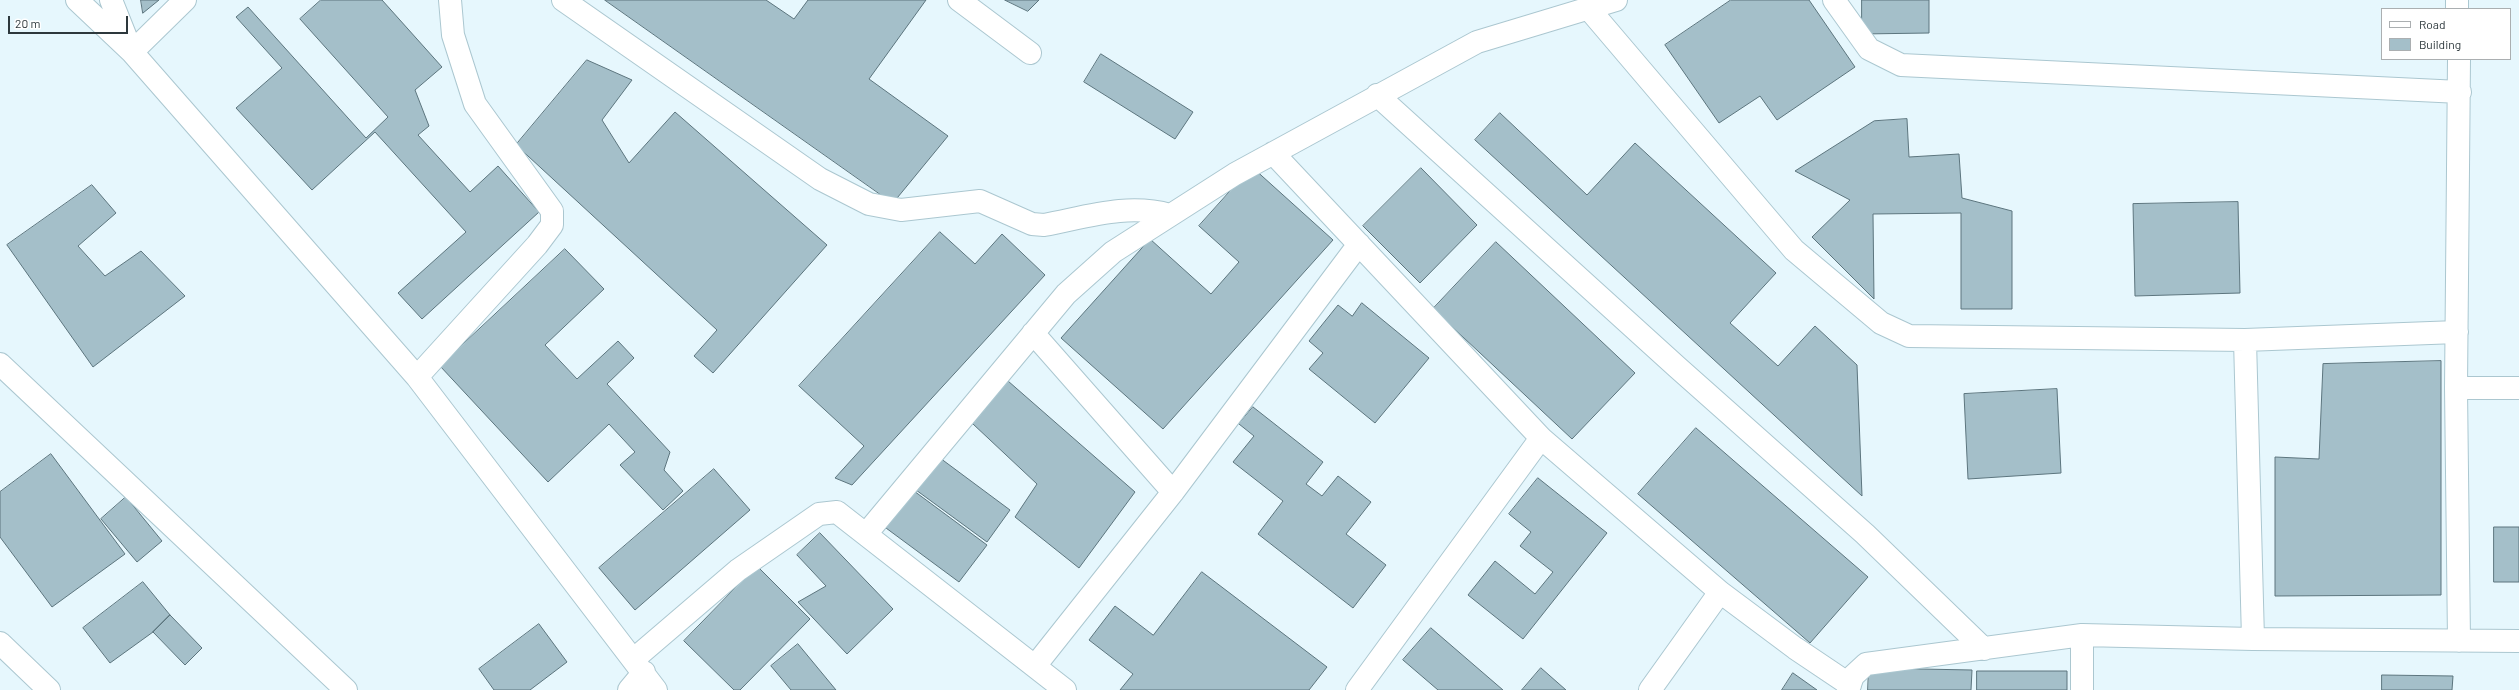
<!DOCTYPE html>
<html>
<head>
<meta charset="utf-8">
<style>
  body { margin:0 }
  #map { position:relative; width:2519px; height:690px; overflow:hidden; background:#e6f7fd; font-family:Barlow,sans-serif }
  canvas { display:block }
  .legend { position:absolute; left:2381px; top:8px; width:130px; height:52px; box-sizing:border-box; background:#fff; border:1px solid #abafb1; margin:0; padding:5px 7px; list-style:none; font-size:12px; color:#2d383c }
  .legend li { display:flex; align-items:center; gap:8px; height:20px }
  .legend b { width:20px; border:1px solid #abafb1 }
  .scale { position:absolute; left:8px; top:16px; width:120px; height:18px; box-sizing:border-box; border:2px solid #2d383c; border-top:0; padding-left:5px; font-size:12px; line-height:14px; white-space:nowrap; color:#2d383c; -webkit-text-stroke:3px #fff; paint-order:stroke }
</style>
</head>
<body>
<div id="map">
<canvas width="2519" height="690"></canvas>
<ul class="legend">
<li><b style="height:5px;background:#fff"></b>Road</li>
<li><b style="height:11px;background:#a4bfc9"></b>Building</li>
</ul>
<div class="scale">20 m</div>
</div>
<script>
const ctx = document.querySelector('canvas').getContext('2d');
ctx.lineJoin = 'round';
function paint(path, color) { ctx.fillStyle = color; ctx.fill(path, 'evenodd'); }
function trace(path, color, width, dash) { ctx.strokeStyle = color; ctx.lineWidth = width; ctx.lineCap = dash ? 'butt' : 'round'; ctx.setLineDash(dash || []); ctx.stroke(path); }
const building = new Path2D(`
  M141,0H159L143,13Z
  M321,0H382L442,67L415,90L429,126L418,135L470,192L498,166L539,212L422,319L398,293L466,232L375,132L312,190L236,108L282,68L236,17L248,7L366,138L388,117L300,19Z
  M605,0H766L794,19L808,0H926L869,79L948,136L893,203Z
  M1005,0H1039L1028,11Z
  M1731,0H1809L1855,67L1777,120L1760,96L1719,123L1665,45Z
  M1862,0H1929V33L1862,34Z
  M1101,54L1193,112L1175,139L1084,82Z
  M587,60L632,80L602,120L629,163L675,112L827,245L713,373L694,356L717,330L516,145Z
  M1500,113L1587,195L1635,143L1776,273L1730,323L1778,366L1815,326L1857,365L1862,496L1475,140Z
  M1907,119L1909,157L1959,154L1962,198L2012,211V309H1961V213L1873,214L1874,299L1812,237L1850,200L1795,171L1874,121Z
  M1252,167L1333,240L1163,429L1061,338L1150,239L1211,294L1239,262L1199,226Z
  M1421,168L1477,225L1420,283L1363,226Z
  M92,185L116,213L78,246L105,276L141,251L185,296L93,367L7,245Z
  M2238,202L2240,293L2135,296L2133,204Z
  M940,232L975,264L1002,234L1045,275L852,485L835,478L864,446L799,386Z
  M1496,242L1635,373L1572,439L1433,309Z
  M565,249L604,289L545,345L577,379L618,341L634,358L607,384L670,452L664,470L683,491L663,510L620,465L635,452L609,424L548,482L440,366Z
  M1362,303L1429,358L1375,423L1309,369L1323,353L1309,341L1338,305L1352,316Z
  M2441,361V595L2275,596V457L2319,459L2323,364Z
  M1008,381L1135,492L1079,568L1015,517L1037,484L973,424Z
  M2057,389L2061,473L1968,479L1964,394Z
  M1253,407L1323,462L1306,484L1322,496L1338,476L1371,502L1346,534L1386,565L1353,608L1258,534L1283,501L1233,462L1254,436L1239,424Z
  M1696,428L1868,577L1810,643L1638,494Z
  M51,454L125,554L52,607L0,537V492Z
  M940,458L1010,510L987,542L916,490Z
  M714,469L750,510L635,610L599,568Z
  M1538,478L1607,533L1523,639L1468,595L1495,561L1535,594L1553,572L1520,546L1531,532L1509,514Z
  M914,491L987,545L959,582L886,528Z
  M126,497L162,541L137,562L101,519Z
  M2494,527H2519V582H2494Z
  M820,533L893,609L847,654L798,602L826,586L797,555Z
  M757,566L810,619L740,690H734L684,641Z
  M1202,572L1327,667L1309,690H1120L1133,674L1089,640L1115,606L1153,635Z
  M143,582L170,615L153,632L110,663L83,628Z
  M170,615L202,648L185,665L153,632Z
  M539,624L567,662L530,690H494L479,669Z
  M1431,628L1503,690H1438L1403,660Z
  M798,644L836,690H791L771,666Z
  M1541,668L1566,690H1522Z
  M1869,668L1972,670L1971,690H1868Z
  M1977,671H2067V690H1977Z
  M1793,673L1817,690H1782Z
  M2382,675L2453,676L2452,690H2382Z`);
paint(building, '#a4bfc9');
trace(building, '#5c757e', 1);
const minor = new Path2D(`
  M77,0L132,52L417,377L656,690
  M111,0L129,45
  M563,0L820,179L869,204L901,210L980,201L1032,224L1044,225C1087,217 1127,203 1170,215
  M959,0L1030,53
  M1834,0L1869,49L1901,65L2460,92
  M2457,0V9
  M1589,9L1794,250L1881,323L1909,336L2245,340L2457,332
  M132,52L185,0
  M2459,59L2456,388L2459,641
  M1377,95L1677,367L1865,534L1984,649
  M1273,153L1541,438L1720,592L1795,648L1850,685
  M1033,333L1173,492
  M2245,340L2253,639
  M0,364L346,690
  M417,377L537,245L552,225V211L475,104L453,35L450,0
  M2456,388H2519
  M866,534L1066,294L1113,252L1235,174L1477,42L1616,0
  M2082,635V690
  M0,643L49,690
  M634,659L738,570L819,514L837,512L1065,690
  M1035,666L1173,492L1359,244
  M629,690L644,672
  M1357,690L1541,438
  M1650,690L1720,592
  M1848,690L1853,676L1866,664L2082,635L2253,639L2519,641`);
trace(minor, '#abc7d0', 24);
trace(minor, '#fff', 22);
</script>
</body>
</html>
